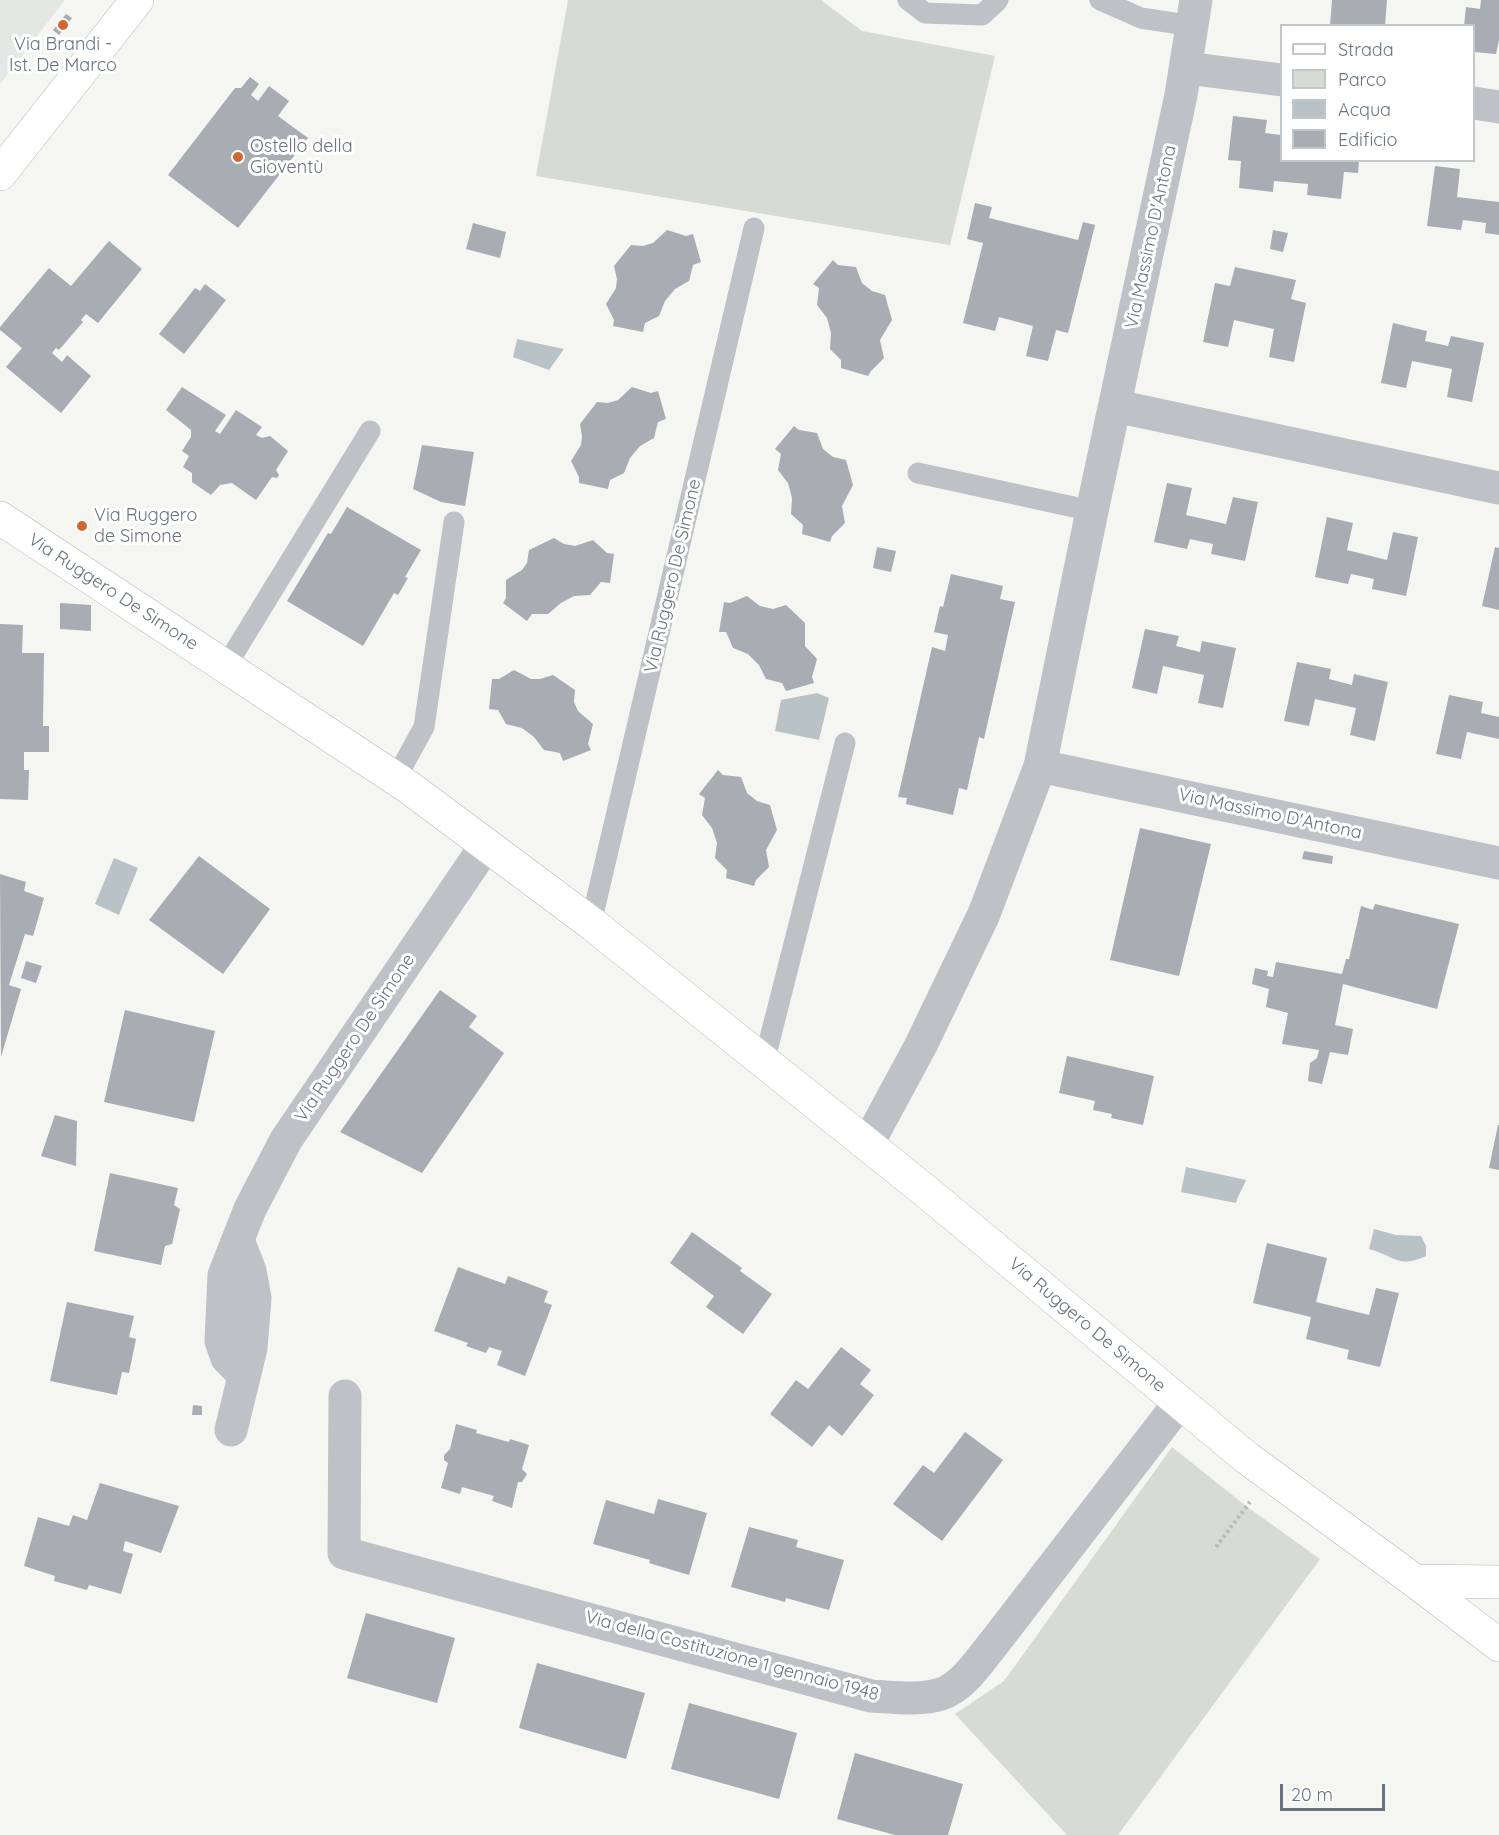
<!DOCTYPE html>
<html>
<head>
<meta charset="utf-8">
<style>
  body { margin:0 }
  #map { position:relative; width:1499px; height:1835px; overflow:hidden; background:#f5f5f2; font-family:Quicksand,sans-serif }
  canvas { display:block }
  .legend { position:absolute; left:1280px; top:24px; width:195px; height:138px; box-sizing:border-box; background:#fff; border:2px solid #c2c7cc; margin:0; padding:8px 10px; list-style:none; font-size:18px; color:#677380 }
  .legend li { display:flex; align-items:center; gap:12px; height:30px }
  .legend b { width:30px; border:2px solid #c2c7cc }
  .scale { position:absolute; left:1280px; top:1784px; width:105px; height:27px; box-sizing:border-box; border:3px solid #677380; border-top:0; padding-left:8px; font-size:18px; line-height:21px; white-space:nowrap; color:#677380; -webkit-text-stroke:4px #fff; paint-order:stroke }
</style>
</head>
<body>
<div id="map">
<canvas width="1499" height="1835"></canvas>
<ul class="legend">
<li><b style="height:8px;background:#fff"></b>Strada</li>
<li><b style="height:16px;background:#d6dbd3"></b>Parco</li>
<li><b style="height:16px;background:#b9c2c7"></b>Acqua</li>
<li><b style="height:16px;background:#a7adb3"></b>Edificio</li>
</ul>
<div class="scale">20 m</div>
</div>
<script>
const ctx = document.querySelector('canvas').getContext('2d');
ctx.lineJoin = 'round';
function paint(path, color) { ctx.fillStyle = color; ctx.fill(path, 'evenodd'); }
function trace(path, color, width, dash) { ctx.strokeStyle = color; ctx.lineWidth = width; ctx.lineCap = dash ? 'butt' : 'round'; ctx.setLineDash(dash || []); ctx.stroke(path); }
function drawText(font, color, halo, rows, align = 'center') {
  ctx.font = font + ' Quicksand,sans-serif'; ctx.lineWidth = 6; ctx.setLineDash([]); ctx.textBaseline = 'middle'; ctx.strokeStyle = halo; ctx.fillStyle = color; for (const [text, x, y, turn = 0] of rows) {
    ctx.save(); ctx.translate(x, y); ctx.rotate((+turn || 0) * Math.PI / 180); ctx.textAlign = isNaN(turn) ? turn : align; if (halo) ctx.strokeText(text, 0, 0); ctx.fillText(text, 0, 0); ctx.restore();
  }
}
paint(new Path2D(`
  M0,0H65L0,84Z`), '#e5e7e5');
paint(new Path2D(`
  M568,0H821L862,31L995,56L950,245L536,176Z
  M1172,1447L1246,1506L1320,1559L1118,1835H1067L955,1714L1004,1681Z`), '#d6dbd3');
paint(new Path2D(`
  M517,339L564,349L549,370L513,357Z
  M817,693L829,698L819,740L775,731L781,700Z
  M114,858L138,868L119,915L95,904Z
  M1186,1167L1246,1180C1243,1188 1237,1197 1236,1203L1181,1192Z
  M1374,1229L1396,1235L1421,1236L1426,1246V1256C1398,1269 1395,1256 1369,1249Z`), '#b9c2c7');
paint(new Path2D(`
  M1332,0H1387L1385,26H1330Z
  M1481,0H1499V40L1496,54L1474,52V26H1464L1466,7L1480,9Z
  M66,14L72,18L59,35L53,30Z
  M250,77L259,84L251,95L258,101L269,86L289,101L278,116L308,138L238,228L168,175L235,88H241Z
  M1233,116L1267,120L1265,133L1281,135V160H1359L1358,173L1344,172L1341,199L1307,195L1308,184L1274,181L1273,192L1239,188L1241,161L1228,160Z
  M1435,166L1460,169L1457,197L1499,202V235L1485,233L1486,223L1463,220L1461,230L1427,226Z
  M975,203L992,207L989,218L1078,240L1083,222L1095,225L1068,333L1056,330L1048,361L1026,356L1033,326L999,317L995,331L963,323L983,243L967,239Z
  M473,223L506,232L500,258L466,249Z
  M667,230L686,236L693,234L701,262L693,265L689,281L675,289L665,301L659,316L645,323L643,332L613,326L614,320L606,304L616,288L617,279L614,266L631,245L643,246L653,243Z
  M1273,230L1288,233L1283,252L1270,249Z
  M109,241L142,269L98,323L86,314L81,320L83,322L59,350L56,348L52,353L62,362L67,355L91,376L61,413L6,367L22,348L0,330V327L49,268L71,286Z
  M833,260L838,265L856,267L862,283L872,291L885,295L892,320L880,340L884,358L871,371L868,376L841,368V360L830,349L831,333L827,318L817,305L819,288L813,284Z
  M1235,267L1296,280L1291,299L1306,303L1294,362L1269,357L1274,329L1234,320L1228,347L1203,342L1215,283L1230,286Z
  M205,284L226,300L184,354L159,334L195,288L200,291Z
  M1393,323L1427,331L1425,341L1448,346L1451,336L1484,343L1472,402L1447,397L1452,369L1412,361L1406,388L1381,383Z
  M182,387L226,415L215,431L220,434L236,410L262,427L256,435L262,438L270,436L288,451L276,470L279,475L277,478L272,477L256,500L232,483L220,485L211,495L192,482V473L183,467L189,456L182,451L191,437V430L166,410Z
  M632,387L651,393L658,391L666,419L658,422L654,438L640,446L630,458L624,473L610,480L608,489L579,483V477L571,461L581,445L582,436L580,424L597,402L608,403L618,400Z
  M794,426L799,430L817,433L823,449L833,457L846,460L853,485L842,506L845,523L832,536L830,542L802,534L803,525L791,514L792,498L788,483L778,470L781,454L775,449Z
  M422,445L474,452L465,506L441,502L413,489Z
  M1167,483L1192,488L1186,515L1226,524L1233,497L1258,502L1245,561L1211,554L1213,544L1190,539L1187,549L1154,542Z
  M347,507L421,550L405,577L408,578L398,595L394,593L363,646L287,601L328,533L331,534Z
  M1327,517L1353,523L1347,550L1387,560L1393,532L1418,537L1406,596L1372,589L1374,579L1351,574L1348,584L1315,577Z
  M554,538L564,544L575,546L593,540L607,553L614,554L610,583L601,582L590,595L574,596L561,603L548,614H532L527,621L503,603L506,598V580L522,570L527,563L529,550Z
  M877,547L896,551L891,572L873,568Z
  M1495,547L1499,548V610L1482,606Z
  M951,574L1003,586L1000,599L1015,602L984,739L979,737L967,790L959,788L953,815L906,804L907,798L898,797L932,647L945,651L948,635L934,632L940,606L943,607Z
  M747,596L760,606L773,609L786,605L805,623V646L817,659L812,677L814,683L786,691L782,683L766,679L759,665L748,654L733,648L726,632H719L724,602L730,603Z
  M60,603L91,605V631L60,629Z
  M0,624L23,625L22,653H44L43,726H49V752H24V770H29L28,800L0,799Z
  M1145,629L1179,636L1176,646L1200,652L1202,641L1236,648L1223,708L1198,703L1204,675L1163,666L1157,694L1132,688Z
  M1297,662L1331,669L1329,679L1352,685L1354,674L1388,682L1375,741L1350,735L1356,708L1315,699L1309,726L1284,721Z
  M514,670L531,679H540L553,675L575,690L574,702L578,711L593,724L588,744L591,750L563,761L560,753L544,750L534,737L522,728L506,724L498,710L489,709L492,679H499Z
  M1449,695L1483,702L1481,713L1499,717V739L1467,732L1461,759L1436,754Z
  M718,770L723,775L741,777L747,793L757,801L770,805L777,830L766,850L769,867L756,880L754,886L726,878L727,870L715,858L717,843L712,828L702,815L705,798L699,794Z
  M1140,828L1211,844L1179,976L1110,960Z
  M1304,851L1333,856L1332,864L1302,859Z
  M199,856L270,909L223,974L149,920Z
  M0,874L26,882L24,891L44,898L33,936L25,934L9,985L21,989L1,1057Z
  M1375,904L1459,924L1437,1009L1343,984L1335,1025L1353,1029L1348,1055L1330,1052L1322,1084L1308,1081L1310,1063L1317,1058L1319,1050L1282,1044L1288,1013L1266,1007L1269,989L1252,984L1255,968L1268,971L1267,976L1273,977L1276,962L1342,974L1346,959H1349L1361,906L1373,910Z
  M26,961L42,966L36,983L21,978Z
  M440,990L477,1016L469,1027L504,1053L422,1173L340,1132Z
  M125,1010L215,1031L194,1122L104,1102Z
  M1067,1056L1154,1076L1143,1125L1111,1118L1112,1114L1093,1110L1095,1101L1059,1093Z
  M55,1115L77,1121L76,1166L41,1156Z
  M1498,1125H1499V1170L1489,1168Z
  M110,1173L178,1188L174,1205L180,1209L172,1244L165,1246L161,1265L94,1251Z
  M692,1232L742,1268L740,1271L772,1294L743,1334L706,1307L714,1296L670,1263Z
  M1267,1243L1327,1258L1316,1302L1369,1315L1376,1288L1399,1293L1380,1367L1347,1359L1349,1350L1306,1339L1311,1317L1253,1303Z
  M458,1267L505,1284L508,1276L548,1291L544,1302L552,1305L525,1376L497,1365L502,1351L489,1347L486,1353L466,1346L468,1343L434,1331Z
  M67,1302L134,1316L129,1337L136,1339L129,1373L122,1372L117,1395L50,1381Z
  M841,1347L871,1370L860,1384L874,1395L842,1436L829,1425L812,1447L770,1414L796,1380L808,1389Z
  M193,1405L202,1406V1415H192Z
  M456,1424L477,1430L476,1433L509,1442L510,1439L529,1445L522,1469L527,1474L522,1482H518L512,1508L492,1501L494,1496L462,1487L460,1494L441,1488L448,1463L444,1460V1455L450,1449Z
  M965,1432L1003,1460L942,1541L893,1504L923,1465L934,1473Z
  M100,1483L179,1506L161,1553L125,1541L123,1551L133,1554L121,1594L89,1585L87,1590L54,1581L55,1576L24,1566L38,1517L69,1526L73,1515L87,1520Z
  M658,1499L707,1513L689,1575L649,1563L650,1560L593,1544L606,1500L654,1514Z
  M749,1527L798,1540L796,1547L844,1560L829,1610L786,1598L785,1602L731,1587Z
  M366,1613L455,1638L437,1703L347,1678Z
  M537,1663L645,1693L626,1759L519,1728Z
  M689,1703L797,1733L779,1799L671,1769Z
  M855,1753L963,1784L948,1835H895L837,1819Z`), '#a7adb3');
const secondary = new Path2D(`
  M0,174L137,0
  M0,518L407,786L591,923L923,1189L1247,1458L1415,1581L1499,1645
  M1415,1581L1499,1582`);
trace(secondary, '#b3b7bb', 34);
trace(new Path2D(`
  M1216,1547L1250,1502`), '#b8babd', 4, [3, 3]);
trace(new Path2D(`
  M908,0L925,13L982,15L998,0
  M1100,0L1141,18L1193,26
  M918,473L1092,511
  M226,666L370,431
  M396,778L424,727L454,522
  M591,923L754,228
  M764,1062L845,743`), '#bec1c5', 21);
trace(new Path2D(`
  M1186,68L1282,80
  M1474,103L1499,107
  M1116,406L1499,488
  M1040,766L1499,863
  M867,1145L921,1045L984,914L1040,766L1092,511L1181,95L1196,0
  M243,1374L227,1358L221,1341L224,1275L250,1209L286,1140L486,845
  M345,1396L344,1553L871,1696C893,1697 919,1701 941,1694C963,1687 980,1660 994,1643L1180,1402
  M231,1430L251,1348L255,1298L250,1271L238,1240`), '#bec1c5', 33);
trace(secondary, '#fff', 33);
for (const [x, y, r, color] of [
  [63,25,6,"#d36733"],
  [238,157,6,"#d36733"],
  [82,526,6,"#d36733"]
]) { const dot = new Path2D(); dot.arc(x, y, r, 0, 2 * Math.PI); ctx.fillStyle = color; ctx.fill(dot); trace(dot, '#fff', 2); }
drawText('18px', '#677380', '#fff', [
  ["Via Brandi -",63,45,"center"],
  ["Ist. De Marco",63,66,"center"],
  ["Ostello della",250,147],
  ["Gioventù",250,168],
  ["Via Ruggero",94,516],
  ["de Simone",94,537]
], 'left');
drawText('18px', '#677380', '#fff', [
  ["Via Massimo D'Antona",1151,237,-78],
  ["Via Ruggero De Simone",673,576,-77],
  ["Via Ruggero De Simone",113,592,33],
  ["Via Massimo D'Antona",1270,814,12],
  ["Via Ruggero De Simone",355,1038,-56],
  ["Via Ruggero De Simone",1087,1325,40],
  ["Via della Costituzione 1 gennaio 1948",732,1656,15]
]);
</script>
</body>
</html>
